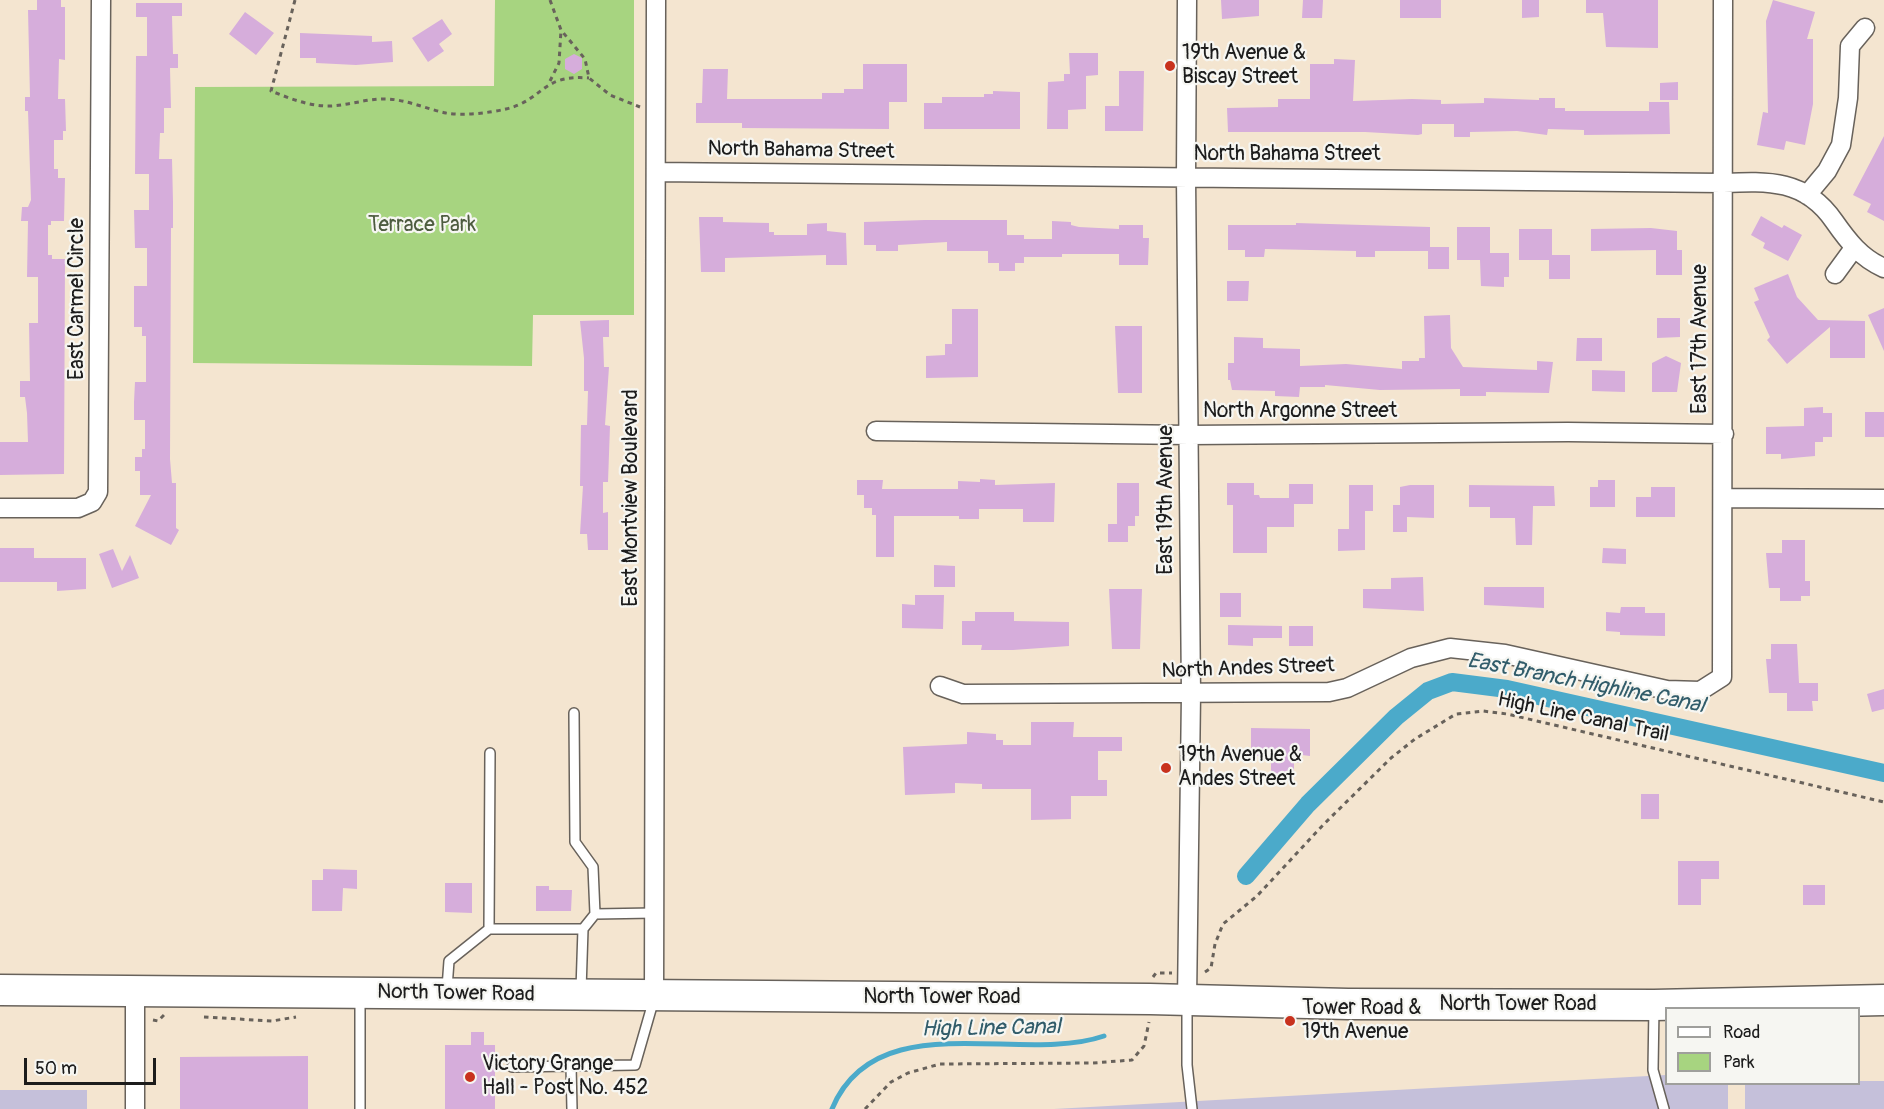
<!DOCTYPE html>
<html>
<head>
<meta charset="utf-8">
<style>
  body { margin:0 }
  #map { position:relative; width:1884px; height:1109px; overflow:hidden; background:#f4e5d0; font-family:Pangolin,sans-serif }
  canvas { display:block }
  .legend { position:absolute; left:1665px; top:1007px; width:195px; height:78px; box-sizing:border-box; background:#f6f6f2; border:2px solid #9f9f9c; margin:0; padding:8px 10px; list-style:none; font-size:18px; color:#1c1c1c }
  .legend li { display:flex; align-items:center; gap:12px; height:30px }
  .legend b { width:30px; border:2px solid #9f9f9c }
  .scale { position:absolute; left:24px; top:1058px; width:132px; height:27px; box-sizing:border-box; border:3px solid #1c1c1c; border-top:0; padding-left:8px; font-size:18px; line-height:21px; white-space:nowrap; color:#1c1c1c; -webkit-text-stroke:4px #f6f6f2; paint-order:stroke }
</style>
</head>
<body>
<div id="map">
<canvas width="1884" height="1109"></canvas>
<ul class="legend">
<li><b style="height:8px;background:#fff"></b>Road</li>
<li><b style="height:16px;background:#a7d480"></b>Park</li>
</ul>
<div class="scale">50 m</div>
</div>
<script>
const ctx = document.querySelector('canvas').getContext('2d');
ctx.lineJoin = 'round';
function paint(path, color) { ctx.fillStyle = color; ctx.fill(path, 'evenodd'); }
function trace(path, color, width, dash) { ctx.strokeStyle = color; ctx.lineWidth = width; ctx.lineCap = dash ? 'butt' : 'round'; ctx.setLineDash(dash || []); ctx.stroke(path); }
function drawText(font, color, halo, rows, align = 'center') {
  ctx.font = font + ' Pangolin,sans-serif'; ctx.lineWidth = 4.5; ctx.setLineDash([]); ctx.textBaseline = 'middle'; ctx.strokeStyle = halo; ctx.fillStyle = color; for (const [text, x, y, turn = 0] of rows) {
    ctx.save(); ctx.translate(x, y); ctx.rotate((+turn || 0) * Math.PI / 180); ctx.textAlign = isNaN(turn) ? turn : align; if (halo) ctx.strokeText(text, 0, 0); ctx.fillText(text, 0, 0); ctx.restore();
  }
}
paint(new Path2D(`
  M1666,1075V1084H1728V1109H1054Z
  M1859,1081H1884V1109H1745V1084H1858Z
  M0,1090H87V1109H0Z`), '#c5c0da');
paint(new Path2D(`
  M495,0H634V315H533L532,366L193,363L195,87L494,86Z`), '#a7d480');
trace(new Path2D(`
  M832,1109C876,1003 1020,1065 1104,1036`), '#4baaca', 5);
trace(new Path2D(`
  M1246,876L1308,804L1396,717L1428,691L1452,682L1507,689L1884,773`), '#4baaca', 18);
paint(new Path2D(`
  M37,0H61V7H65V60L59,59L58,99H65L66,131H63V140H54V169H58V178H65L64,221H51V225H48V255H52V259H65L64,474L0,475V442H28L27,413L25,397H20V381H30L29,323H38V277H27L28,221H21L22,207H28L31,200L28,111H25V97H30L28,10H37Z
  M1221,0H1259V16L1222,19Z
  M1303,0H1323L1322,18H1302Z
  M1400,0H1441V18H1400Z
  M1522,0H1539V17L1522,18Z
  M1586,0H1658V48L1606,47L1603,13H1586Z
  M1773,0L1815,12L1807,39H1813V104L1805,145L1786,141L1784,150L1757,145L1763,112L1768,113L1766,21Z
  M136,3H182V16H172L173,54H178V68H170L171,108H164V133H160L159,159H172L173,202V228H171L170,459L172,483H176V528L179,530L171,545L135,526L151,495H140V471H135V457H142V449H145V420H134V402L135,382H146V336H142V327H134V286H147V248H135L134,210H149V174H135L136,56H147V17H136Z
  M245,12L274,33L256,55L229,34Z
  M442,19L452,34L439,44L444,51L428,62L412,38Z
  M300,33L372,36V42L392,41L393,62L356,65L316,63V58H300Z
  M1069,53H1098V75L1086,76V109L1068,110V129H1047L1048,82L1064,81V74H1070Z
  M574,54L582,58V69L574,74L565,69V59Z
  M1334,59L1355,60L1353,101L1412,99L1441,100V104L1484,103V98L1539,100V98H1555V108H1565V111H1649V102H1669L1670,134L1584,135V130L1548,129L1547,135L1517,131L1470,132V137H1454V124H1422V134L1418,135L1365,132H1228L1227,108L1278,107V99H1310V64H1334Z
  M863,64H907V102H889V129L742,128V123H696V103H702L703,69H728L727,99H822V93H844V89H863Z
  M1119,71H1144L1143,131H1105V106H1119Z
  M1678,82V100H1660V83Z
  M993,91L1020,92V129H924V103H942V97H984V94H993Z
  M1884,136V221L1867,212L1871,204L1853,195Z
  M1761,216L1782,228L1784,225L1802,235L1788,261L1763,248L1765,243L1751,235Z
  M699,217H723V222L769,223V232H774V235H807V224L827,223V231L846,233L847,265H826V255L725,258V272H701Z
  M925,220H1007V235H1024V239H1052V221L1071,222V225L1079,227L1119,229V225H1143V238H1149L1148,265H1119V254H1062V257H1024V263H1015V271H999V263H988V251H947V242L898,245V251H876V245H864V222Z
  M1296,223L1430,227V247H1449V269H1428V251H1375V257H1356V251L1265,249L1264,257H1245V250H1228V225H1296Z
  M1457,227H1490V253H1509V277H1504V287L1481,286L1480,260H1457Z
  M1651,228L1677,231V250H1682V275H1656V250L1591,251V229Z
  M1519,229H1552V255H1570V279H1549V260H1519Z
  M1788,274L1797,297L1818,320L1865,321V358H1830V327L1787,364L1767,340L1770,337L1754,302L1759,300L1754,288Z
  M1227,281H1249L1248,301H1227Z
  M1884,308V351L1868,315Z
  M952,309H978V377L926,378V356L945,355V344H952Z
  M1450,315L1451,348L1463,367L1537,370V361L1553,362L1549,393L1486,392V396H1460V389L1380,390L1325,385V387H1300L1299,397L1275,396V391L1232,390L1230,380H1228V363H1234V337L1263,338V348L1300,349V366L1346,364L1402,369V361H1419V358H1425L1424,316Z
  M1657,318H1680V337L1657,338Z
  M609,320V337H603L604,367H609L605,425L610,426L608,482H603V513L608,512V550H588L587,534H580L583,486H580L581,425H587L588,391H584V358L580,321Z
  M1115,326H1142V393H1118Z
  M1577,338H1602V361H1576Z
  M1666,356L1681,363L1677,392H1652V363Z
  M1592,370L1625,371V392L1592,391Z
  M1823,407V413H1832V437H1823V442H1815V456L1781,459V454H1766V427L1804,426V408Z
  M1865,412H1884V437H1865Z
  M980,479L995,480V485L1055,483L1054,522H1023V509H979V519H959V516H894V557H876V515H872V508H864V495H857V480H883L882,489H958V481L980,482Z
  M1598,480H1615V507H1590V487H1598Z
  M1117,483H1139V516H1135V526H1128V542H1108V524H1117Z
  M1227,483H1254V495H1259L1260,498H1289V484H1313V504H1294V527H1267V553H1233V505H1227Z
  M1349,485H1373V511H1365V550L1338,551V529H1349Z
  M1410,485H1434V518L1407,517V532H1393V505H1400V487Z
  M1469,485L1554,486L1555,506H1533L1532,545H1516L1515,518H1490V507H1469Z
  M1651,487H1675V517H1636V497H1651Z
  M1782,540H1805V581H1810V596H1801V601H1780V588H1769L1766,553H1782Z
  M0,548H34V558H86V589L57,591V582H0Z
  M1603,548L1626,549V564L1602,563Z
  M113,549L122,571L130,555L139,578L112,588L99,554Z
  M934,565L955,566V587H934Z
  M1423,577L1424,611L1363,608V589H1391V578Z
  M1484,587H1544V608L1484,605Z
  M1109,589H1142L1140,649H1112Z
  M1220,593H1241V617H1220Z
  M915,595H944L943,629L902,628V604L915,605Z
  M1621,607H1645V613H1665V636L1620,635V632L1606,631V612L1620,613Z
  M975,612H1014V621L1069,622V646L1013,650H981L982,645H962V621H975Z
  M1228,625L1282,626V638H1253V646L1228,645Z
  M1289,626H1313V646H1289Z
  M1771,644H1797L1799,683H1818V701H1812L1813,711H1787V693H1769L1766,659H1771Z
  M1884,689V709L1872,712L1867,694Z
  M1031,722H1074L1073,737H1122V751H1098V780H1107V796H1071V819L1031,820V789H982V784L955,783V793L905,795L903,747L967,744V732L996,734V740H1003V745H1031Z
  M1251,728L1310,729V756L1302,755L1301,763H1294V772L1286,771V780H1271V756H1251Z
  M1641,794H1659V819H1641Z
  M1678,861H1719V879H1701V905H1678Z
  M323,869L357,870V889L343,888L342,911H312V880H323Z
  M445,883H472V913L445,912Z
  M1803,885H1825V905H1803Z
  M536,886H549V890H572L571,911H536Z
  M471,1032H484V1045H495V1109H445V1045H471Z
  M308,1056V1109H180V1057Z`), '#d6addb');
const service = new Path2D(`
  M574,713L575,842L593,867L595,914L654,913
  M490,753L489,929H583L595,914
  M447,988L449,961L489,929
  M581,990L583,929
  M360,997V1109
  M1187,1002V1065L1192,1109
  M1654,1007L1653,1070L1664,1109
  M571,1066L572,1109
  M512,1067L635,1065L654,999`);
const minor = new Path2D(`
  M1187,0L1186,178L1191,694L1187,1000
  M656,172L1722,183C1768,181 1805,179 1834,221C1848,241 1861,258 1884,268
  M1807,195L1827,171L1841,145L1848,98L1850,46L1865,28
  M1835,274L1854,248
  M876,431L1189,435L1568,432L1724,434
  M1723,498L1884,499
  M0,508H78L92,502L98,492L101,0
  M940,686L963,694L1329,692L1347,688L1411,658L1450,648L1505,654L1667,690L1700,691L1722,677L1723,0
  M654,996L656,0
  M135,1109V992`);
const primary = new Path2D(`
  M0,990L1150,999L1348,1004L1654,1005L1884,1000`);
trace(service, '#68625b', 12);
trace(minor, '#68625b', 21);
trace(primary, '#68625b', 33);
trace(new Path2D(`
  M295,0L271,91C289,98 308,106 328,106C348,106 367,98 388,99C407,100 427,109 446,113C464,116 488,113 506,109C544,100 541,74 589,78
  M550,0L561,30L585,59L589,78L610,95L640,107
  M550,81L559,63L561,30
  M1205,972L1211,968L1215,944L1223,924L1257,896L1323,825L1391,758L1415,739L1456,714L1483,711L1507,714L1884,802
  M1153,977L1156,973H1172
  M204,1017L272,1021L296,1017
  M153,1020L158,1021L164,1015
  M865,1109L891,1082L908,1073L940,1064L1093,1063L1132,1060L1144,1046L1149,1022`), '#68625b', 3, [4.5, 4.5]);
trace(service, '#fff', 9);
trace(minor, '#fff', 18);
trace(primary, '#fff', 30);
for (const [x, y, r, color] of [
  [1170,66,6,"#c8321e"],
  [1166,768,6,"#c8321e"],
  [1290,1021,6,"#c8321e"],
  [470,1077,6,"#c8321e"]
]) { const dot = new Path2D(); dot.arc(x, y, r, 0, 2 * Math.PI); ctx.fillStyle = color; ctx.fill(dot); trace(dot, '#f6f6f2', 2); }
drawText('21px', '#1c1c1c', '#f6f6f2', [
  ["19th Avenue &",1182,54],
  ["Biscay Street",1182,78],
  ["19th Avenue &",1178,756],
  ["Andes Street",1178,780],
  ["Tower Road &",1302,1009],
  ["19th Avenue",1302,1033],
  ["Victory Grange",482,1065],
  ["Hall - Post No. 452",482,1089]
], 'left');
drawText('21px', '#1c1c1c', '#f6f6f2', [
  ["North Bahama Street",801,151,1],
  ["North Bahama Street",1287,155],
  ["East Carmel Circle",78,299,-90],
  ["East 17th Avenue",1701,339,-90],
  ["North Argonne Street",1300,412],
  ["East Montview Boulevard",632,498,-90],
  ["East 19th Avenue",1167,500,-90],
  ["North Andes Street",1248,669,-2],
  ["High Line Canal Trail",1583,718,12],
  ["North Tower Road",456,994,1],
  ["North Tower Road",942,998],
  ["North Tower Road",1518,1005]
]);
drawText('21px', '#4d5c3f', '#f6f6f2', [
  ["Terrace Park",422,226]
]);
drawText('italic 22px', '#315c6a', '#f6f6f2', [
  ["East Branch Highline Canal",1586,684,11],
  ["High Line Canal",991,1029,-1]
]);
</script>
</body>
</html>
